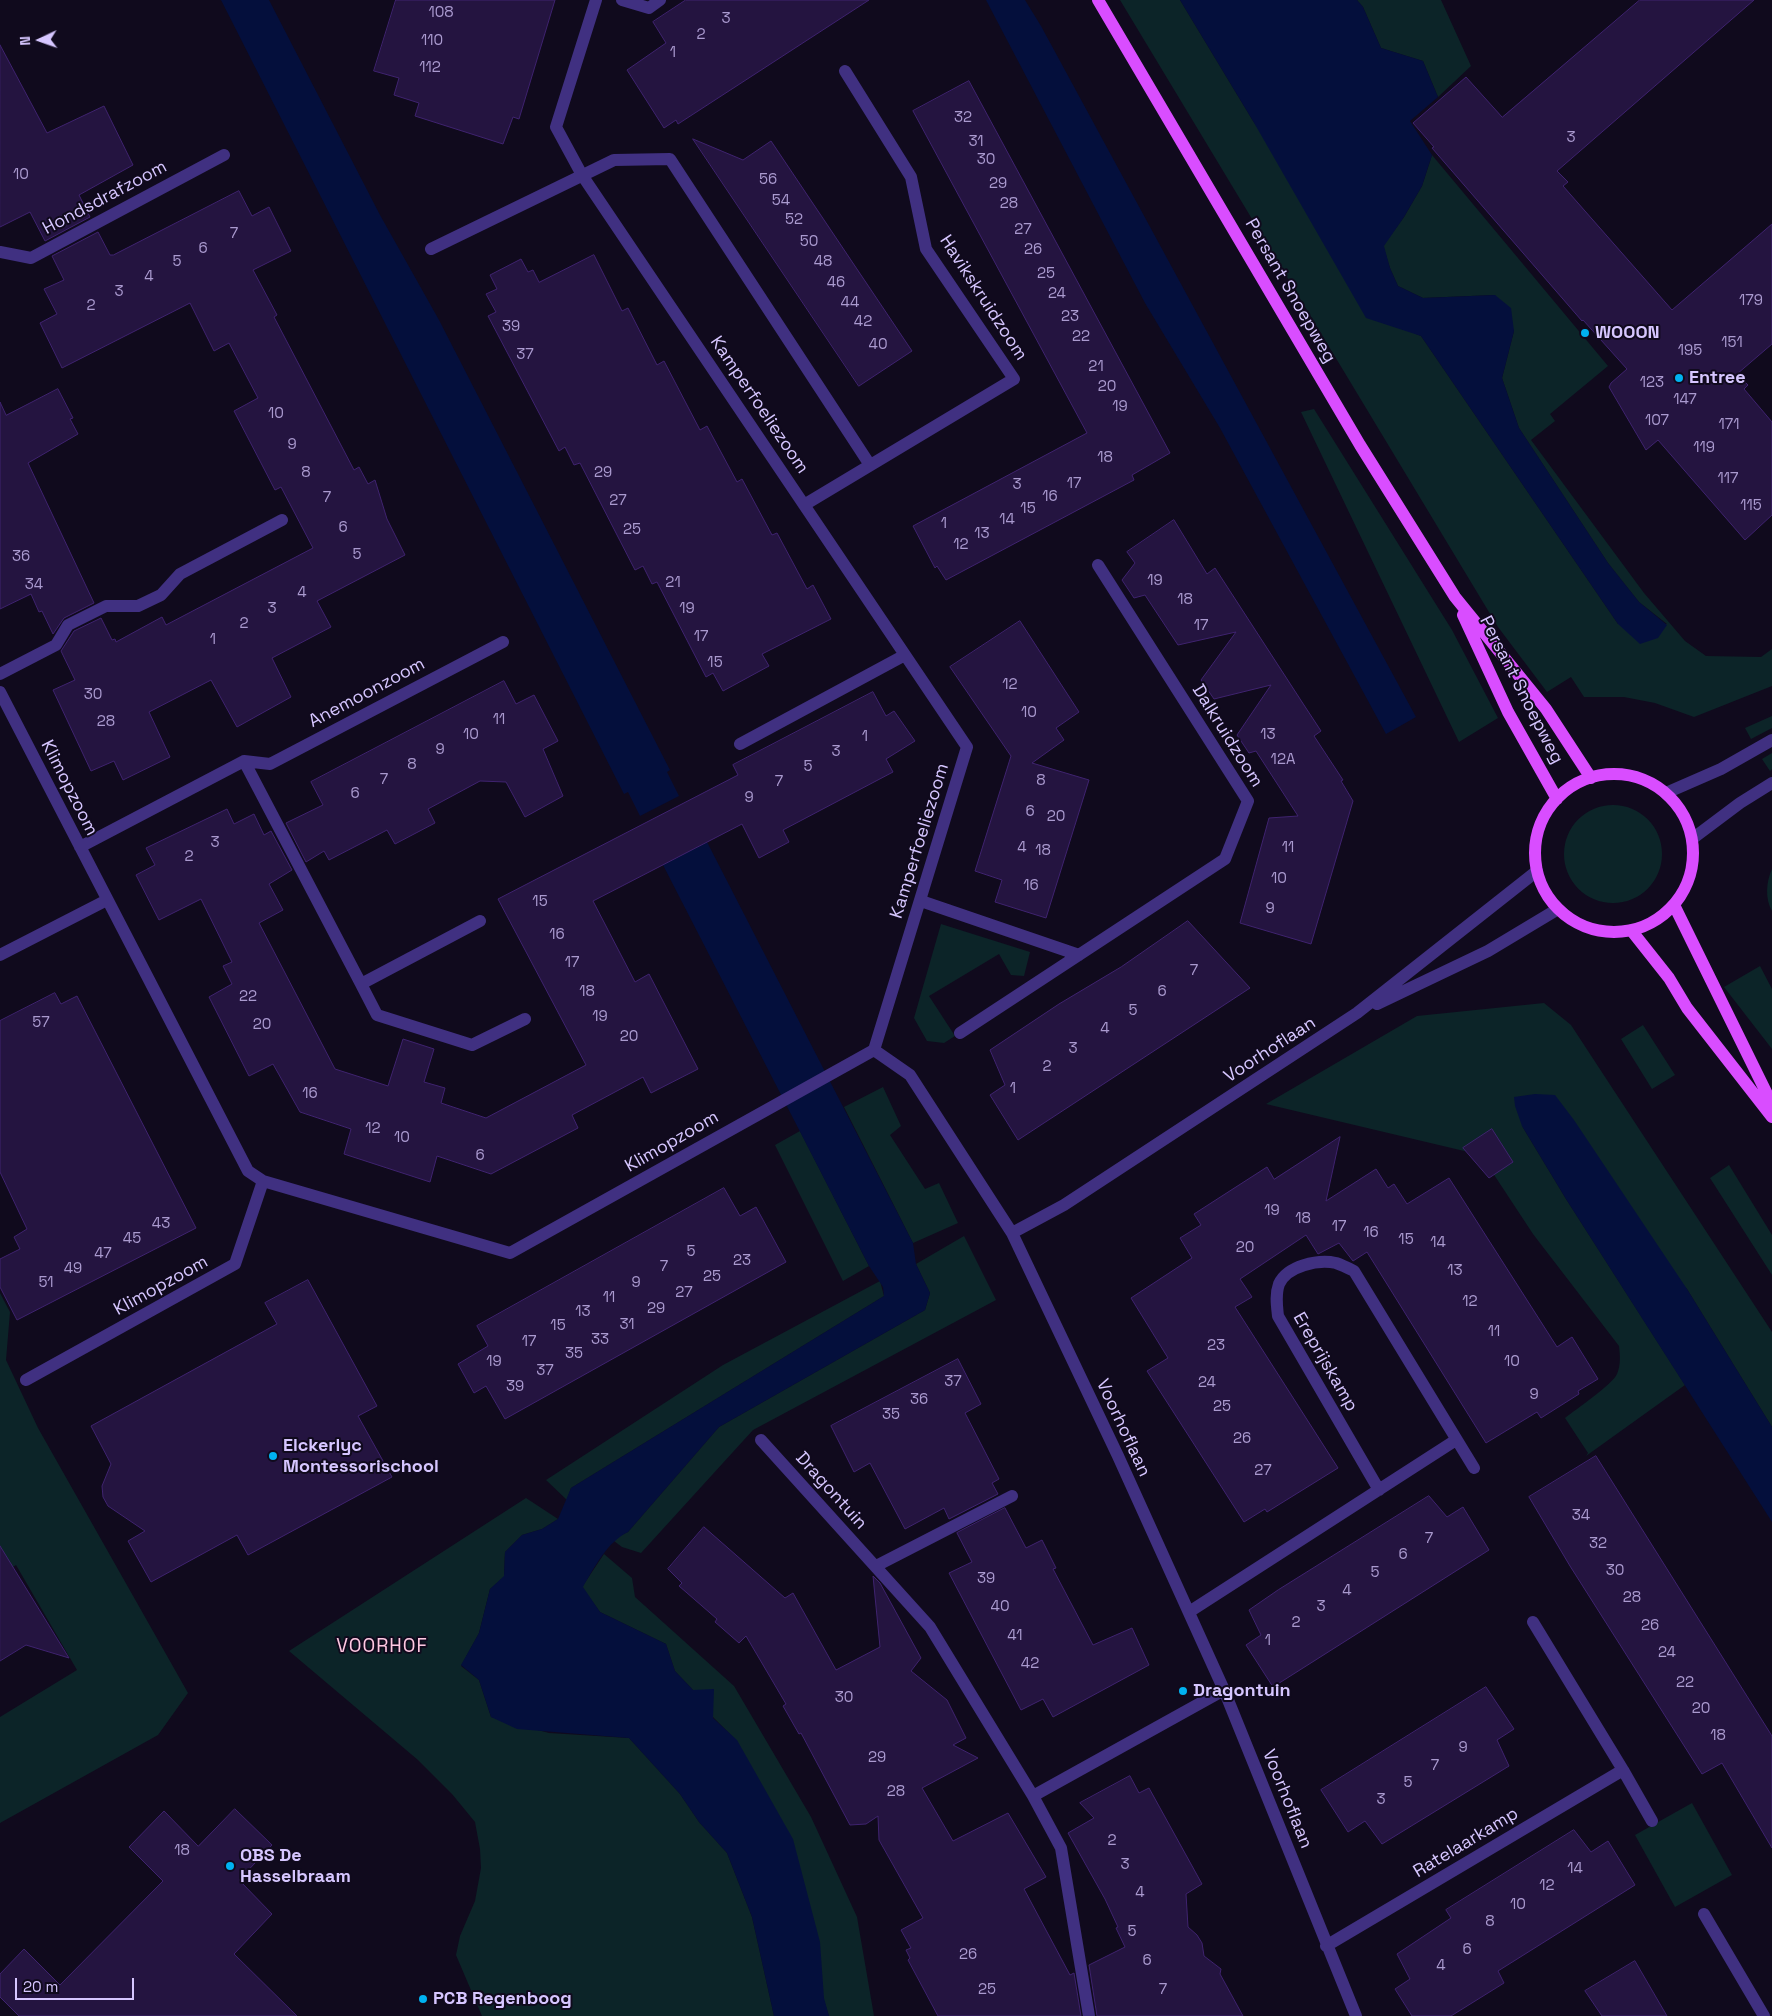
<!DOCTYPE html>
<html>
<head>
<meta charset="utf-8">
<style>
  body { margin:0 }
  #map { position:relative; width:1772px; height:2016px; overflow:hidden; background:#100a1d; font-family:"Space Grotesk",sans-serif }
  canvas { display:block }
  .north { position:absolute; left:15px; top:15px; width:50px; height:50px; -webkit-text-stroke:4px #100a1d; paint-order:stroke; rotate:267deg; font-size:14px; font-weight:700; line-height:20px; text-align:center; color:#d6c6ff }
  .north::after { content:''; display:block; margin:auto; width:18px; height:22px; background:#d6c6ff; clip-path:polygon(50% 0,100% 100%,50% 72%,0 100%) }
  .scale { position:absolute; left:15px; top:1978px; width:119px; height:22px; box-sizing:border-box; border:2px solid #d6c6ff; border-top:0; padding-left:6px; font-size:15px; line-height:18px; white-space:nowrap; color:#d6c6ff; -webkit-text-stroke:4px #100a1d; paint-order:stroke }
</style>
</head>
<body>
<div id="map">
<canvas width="1772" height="2016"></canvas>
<div class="north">N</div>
<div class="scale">20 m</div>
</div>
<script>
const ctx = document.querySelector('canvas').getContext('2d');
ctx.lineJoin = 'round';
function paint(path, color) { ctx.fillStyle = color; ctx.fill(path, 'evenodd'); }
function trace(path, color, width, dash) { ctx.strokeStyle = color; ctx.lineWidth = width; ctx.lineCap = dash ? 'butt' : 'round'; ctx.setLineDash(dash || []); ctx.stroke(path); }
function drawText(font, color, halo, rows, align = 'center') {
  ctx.font = font + ' "Space Grotesk",sans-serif'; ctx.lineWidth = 4; ctx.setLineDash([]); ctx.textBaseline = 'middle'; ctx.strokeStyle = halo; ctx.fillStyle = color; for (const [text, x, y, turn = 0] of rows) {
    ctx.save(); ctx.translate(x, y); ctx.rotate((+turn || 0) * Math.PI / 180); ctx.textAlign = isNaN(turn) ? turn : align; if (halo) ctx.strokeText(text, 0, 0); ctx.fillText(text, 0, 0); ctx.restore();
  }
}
paint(new Path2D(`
  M1120,0H1180L1253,121L1402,328L1421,336L1618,624H1667L1639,602L1608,563L1519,428L1502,378L1514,331L1495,295L1423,298L1398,286L1390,268L1383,246L1404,217L1422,186L1432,155L1608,366L1550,414L1555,421L1531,440L1644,593L1685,641L1706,656L1761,657L1772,649V686L1694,717L1655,703L1624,697H1584L1571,677L1547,692L1498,627Z
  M1357,0H1441L1471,66L1438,97L1423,61L1381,48L1363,7Z
  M1314,409L1452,630L1498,718L1459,742L1301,412Z
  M1772,716V728L1751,739L1745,728Z
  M1772,753V769L1770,771L1762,759Z
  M1564 854a49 49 0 1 1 98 0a49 49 0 1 1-98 0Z
  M1772,869V911C1765,899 1766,882 1772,869Z
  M941,924L1030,952L1024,976L1011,975L999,954L929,996L955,1036L944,1043L927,1041L914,1018Z
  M1760,966L1772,989V1049L1724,987Z
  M1544,1003L1571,1025L1772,1332V1427L1687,1289L1522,1126L1566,1199L1685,1385L1586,1456L1588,1453L1565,1418C1575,1410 1613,1384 1617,1374C1621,1365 1620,1355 1619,1346L1533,1234L1481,1155L1266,1104L1417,1016Z
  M1643,1025L1675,1075L1652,1089L1621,1039Z
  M883,1087L901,1126L890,1135L925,1189L939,1183L958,1223L913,1243L844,1107Z
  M800,1131L869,1266L843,1281L775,1145Z
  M1729,1165L1772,1235V1275L1710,1178Z
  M964,1236L996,1300L753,1430L641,1553L622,1547L614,1541L617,1537L628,1532L719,1427L925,1310L930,1293L916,1264Z
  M880,1281L884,1296L571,1488L567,1500L546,1480L723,1365Z
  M0,1293L10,1312L6,1360L38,1428L188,1693L158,1735L0,1823V1717L77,1670L16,1565L0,1575Z
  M526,1498L558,1519L542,1529L522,1535L505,1552L504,1577L490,1589L479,1633L461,1666L479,1680L491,1717L549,1733L629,1738L680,1794L699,1822L727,1853L752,1917L774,2016H482L456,1955L460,1936L475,1901L481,1868L480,1849L475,1822L452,1794L418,1760L289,1651Z
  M604,1554L632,1578L635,1597L734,1686L811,1817L857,1917L874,2016H829L737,1741L713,1717L693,1690L675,1671L666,1644L600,1612L582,1587Z
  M1692,1803L1732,1875L1675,1907L1635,1835Z`), '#0c2428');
paint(new Path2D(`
  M221,0H269L380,215L439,320L670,770L667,772L679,796L640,816L628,792L624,794Z
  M986,0H1025L1041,26L1416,717L1386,734L1220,428L1145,303Z
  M1180,0H1357L1363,7L1381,48L1423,61L1438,97L1410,121L1432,155L1422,186L1404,217L1384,246L1390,268L1398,286L1423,298L1495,295L1511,308L1514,331L1502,378L1519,428L1608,563L1639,602L1667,625L1658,638L1640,644L1618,624L1421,336L1366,318L1253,121Z
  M707,842L913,1243L916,1264L930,1293L925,1310L719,1427L628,1532C607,1542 594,1568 583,1587L600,1612L666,1644L675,1671L693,1690L714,1689L713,1718L737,1740L793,1839L820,1942L824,1998L829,2016H774L752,1917L727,1853L699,1822L680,1794L629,1738L517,1729L491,1717L479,1680L461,1665L479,1633L490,1589L504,1576L505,1552L522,1535L542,1529L558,1519L571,1488L884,1296L883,1287L869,1266L663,865Z
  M1535,1094L1555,1095L1574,1120L1687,1289L1772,1427V1522L1566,1199L1522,1126L1515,1106L1514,1097Z`), '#040f3c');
const building = new Path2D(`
  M396,0H555L519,119L513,117L503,144L415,116L419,103L394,95L399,78L374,71Z
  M686,0H869L678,124L676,120L664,128L627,70L666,43L653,22Z
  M1640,0H1754L1557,171L1568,182L1563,186L1672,310L1772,224V344L1737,374L1748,385L1744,389L1772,422V515L1745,540L1658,440L1646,450L1609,387L1611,383L1627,369L1583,320L1582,321L1432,148L1434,147L1413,123L1466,77L1502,117Z
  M0,45L47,133L104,106L133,165L79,195L90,217L45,241L30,212L0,227Z
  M969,81L1170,453L1132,475L1134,480L946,580L937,566L935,568L913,526L1087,433L913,111Z
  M693,139L743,160L771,141L912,351L859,386Z
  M239,191L252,216L269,207L291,251L253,270L277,315L274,317L354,470L359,467L368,484L375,480L387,519L405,555L317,601L331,627L272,658L291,697L237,727L211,680L149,712L170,757L123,780L114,761L91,771L53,690L75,680L61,651L74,631L101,618L112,640L115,639L116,642L162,617L166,625L313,548L281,487L275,490L234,411L258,398L229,343L214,351L190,303L62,368L40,323L57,314L44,289L64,280L52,256L98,232L110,255H113Z
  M594,255L622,311L628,308L657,365L664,361L700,430L707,426L737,482L742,479L772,535L777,533L807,589L813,585L831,619L762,654L769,666L723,691L713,673L706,677L657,582L652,584L643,566L635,570L580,463L574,465L565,447L559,451L488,316L496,312L486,294L497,289L490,275L521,259L528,272L533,270L539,282Z
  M58,389L73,418L70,419L78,434L28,463L94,603L64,618L53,634L42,611L39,612L31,594L0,609V402L6,415Z
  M1174,520L1207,574L1215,568L1302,702L1321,731L1314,736L1343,780L1341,781L1353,801L1311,944L1240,923L1269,818L1298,816L1256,751L1249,753L1237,735L1271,685L1214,699L1201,680L1236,632L1178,645L1145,595L1134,598L1122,580L1135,563L1127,552Z
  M1020,621L1079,712L1056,728L1064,740L1032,763L1089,780L1046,918L995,902L1002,880L975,871L1011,756L950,667Z
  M504,681L516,704L534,695L558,741L543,749L563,796L525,817L506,782L480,781L428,809L435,823L395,844L387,830L329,860L324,851L306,862L286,823L323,805L311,782Z
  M873,692L886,716L894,711L915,741L886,759L893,772L783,830L789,842L759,858L742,824L593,901L635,982L649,974L698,1069L651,1093L643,1077L572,1115L578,1128L491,1174L437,1156L430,1182L344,1154L351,1129L300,1112L273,1064L249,1076L209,997L232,984L223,966L232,962L201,899L159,920L136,875L155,865L146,848L227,809L234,824L254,814L264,835L271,831L292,870L269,884L283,910L259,923L335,1069L388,1086L403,1039L434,1049L424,1082L445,1088L441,1103L486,1118L586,1065L498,899L738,775L733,765Z
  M1188,921L1250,988L1018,1140L990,1095L1005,1085L990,1050L1059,1004L1121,967Z
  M55,993L61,1004L77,996L196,1228L17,1320L0,1287V1259L20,1249L14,1237L27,1229L0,1172V1021Z
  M1492,1129L1513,1162L1489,1178L1463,1148Z
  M1340,1137L1326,1201L1376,1169L1388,1188L1394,1184L1407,1204L1449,1178L1557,1347L1572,1337L1598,1379L1578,1391L1579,1394L1541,1418L1537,1412L1486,1443L1367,1252L1353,1261L1339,1243L1318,1254L1306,1235L1240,1279L1252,1297L1235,1307L1338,1468L1267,1512L1265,1509L1244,1522L1147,1371L1168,1358L1131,1298L1192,1258L1180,1238L1201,1225L1194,1214L1267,1167L1274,1179Z
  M724,1188L740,1216L756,1207L786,1262L505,1419L486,1386L474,1393L458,1364L488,1346L477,1326Z
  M308,1280L377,1406L358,1416L392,1477L248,1555L237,1535L151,1582L128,1541L145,1531L108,1506L103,1497L102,1486L111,1464L91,1426L277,1324L265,1303Z
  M958,1359L981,1404L965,1413L999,1479L992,1483L998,1494L949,1519L944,1508L905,1529L870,1463L854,1472L831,1426Z
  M1596,1456L1772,1736V1848L1722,1763L1702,1774L1570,1566L1529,1497Z
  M1429,1496L1447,1517L1463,1507L1489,1550L1273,1687L1246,1645L1261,1635L1249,1610L1278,1590Z
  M1005,1508L1026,1548L1042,1540L1056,1568L1053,1569L1093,1645L1132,1628L1149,1665L1053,1717L1043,1699L1021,1710L949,1573L972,1562L957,1533Z
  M704,1527L785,1598L793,1593L836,1670L880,1647L873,1576L880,1583L921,1658L911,1671L947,1700L966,1738L953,1745L978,1758L922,1788L953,1841L1008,1813L1046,1877L1024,1889L1070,1975L1074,1973L1081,2016H938L908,1960L910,1958L906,1950L911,1948L901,1930L923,1918L879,1840L878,1816L866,1824L850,1825L801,1733L799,1734L783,1706L786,1704L746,1636L739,1643L715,1622L717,1619L679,1586L682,1583L668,1569Z
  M0,1546L69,1658L26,1645L0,1661Z
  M1486,1687L1514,1729L1497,1740L1509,1766L1382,1844L1365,1821L1348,1832L1321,1790Z
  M1130,1776L1139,1793L1149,1788L1202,1884L1186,1894L1188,1927L1197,1935L1202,1943L1204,1956L1221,1969L1220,1974L1243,2016H1097L1089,1965L1125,1947L1116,1928L1118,1927L1105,1899L1068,1833L1094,1818L1080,1803Z
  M235,1809L272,1845L239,1880L272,1914L234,1954L297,2016H19L0,1997V1974L24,1949L60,1985L163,1881L129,1847L164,1811L198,1846Z
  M1574,1830L1591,1852L1608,1841L1635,1885L1498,1971L1504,1983L1451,2016H1412L1395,1989L1410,1979L1397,1954L1451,1918L1446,1910Z
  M1635,1961L1667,2016H1602L1585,1991Z`);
paint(building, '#241440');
trace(building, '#3f236f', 1);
trace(new Path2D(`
  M596,0L556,127L582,175L967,747L874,1050
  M622,0L649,8L660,0
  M431,249L614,160L670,159L870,465
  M0,252L31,258L224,155
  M804,505L1014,379L926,249L911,177L845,71
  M0,674L56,645L68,625L106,606H138L161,595L180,574L282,520
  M0,692L248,1171L263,1181L510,1253L874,1050L910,1075L1012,1233
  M740,744L905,655
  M244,761L270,764L503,642
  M1666,793L1721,769L1772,740
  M1692,839L1740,803L1772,783
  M80,847L244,761L361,984L480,921
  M921,901L1079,955
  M0,955L107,900
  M361,984L377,1015L472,1045L525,1019
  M1377,1004L1488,951L1558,909
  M960,1033L1225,859L1248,801L1098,565
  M26,1380L235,1264L263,1181
  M761,1440L930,1627L1033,1796L1224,1690
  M1379,1490L1278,1316C1277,1306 1275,1295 1279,1284C1287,1266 1318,1259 1336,1263C1342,1265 1348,1268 1354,1271L1474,1468
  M876,1566L1012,1496
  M1189,1612L1456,1440
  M1623,1770L1652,1821
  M1033,1796L1061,1848L1089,2016
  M1704,1914L1764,2016
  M1326,1946L1623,1770L1533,1622
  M1356,2016L1224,1690L1118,1456L1012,1233L1064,1205L1357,1013L1537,871`), '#403081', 12);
trace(new Path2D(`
  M1098,0L1360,445L1455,597L1546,709L1591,778
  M1463,615L1508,712L1557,799
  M1535 853a79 79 0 1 1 158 0a79 79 0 1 1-158 0Z
  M1674,905L1772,1104
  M1631,930L1669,978L1687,1008L1772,1117`), '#d94dff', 12);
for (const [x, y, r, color] of [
  [1585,333,5,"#00b2f1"],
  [1679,378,5,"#00b2f1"],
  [273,1456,5,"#00b2f1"],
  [1183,1691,5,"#00b2f1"],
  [230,1866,5,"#00b2f1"],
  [423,1999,5,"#00b2f1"]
]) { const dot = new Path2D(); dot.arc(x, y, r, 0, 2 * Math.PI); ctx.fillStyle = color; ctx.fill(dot); trace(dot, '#100a1d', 2); }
drawText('15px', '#aa9acf', null, [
  ["108",441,13],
  ["3",726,19],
  ["2",701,35],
  ["110",432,41],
  ["1",673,53],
  ["112",430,68],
  ["32",963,118],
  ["3",1571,138],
  ["31",976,142],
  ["30",986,160],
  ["10",21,175],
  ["56",768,180],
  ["29",998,184],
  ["54",781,201],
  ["28",1009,204],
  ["52",794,220],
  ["27",1023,230],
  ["7",234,234],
  ["50",809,242],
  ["6",203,249],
  ["26",1033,250],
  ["5",177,262],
  ["48",823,262],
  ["25",1046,274],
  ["4",149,277],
  ["46",836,283],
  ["3",119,292],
  ["24",1057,294],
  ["179",1751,301],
  ["44",850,303],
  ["2",91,306],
  ["23",1070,317],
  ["42",863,322],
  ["39",511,327],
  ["22",1081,337],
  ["151",1732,343],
  ["40",878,345],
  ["195",1690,351],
  ["37",525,355],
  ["21",1096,367],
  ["123",1652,383],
  ["20",1107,387],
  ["147",1685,400],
  ["19",1120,407],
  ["10",276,414],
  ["107",1657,421],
  ["171",1729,425],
  ["9",292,445],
  ["119",1704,448],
  ["18",1105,458],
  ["8",306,473],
  ["29",603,473],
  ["117",1728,479],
  ["17",1074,484],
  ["3",1017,485],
  ["16",1050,497],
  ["7",327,498],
  ["27",618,501],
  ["115",1751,506],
  ["15",1028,509],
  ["14",1007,520],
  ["1",944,524],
  ["6",343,528],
  ["25",632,530],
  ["13",982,534],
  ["12",961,545],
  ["5",357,555],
  ["36",21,557],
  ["19",1155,581],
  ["21",673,583],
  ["34",34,585],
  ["4",302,593],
  ["18",1185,600],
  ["3",272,609],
  ["19",687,609],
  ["2",244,624],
  ["17",1201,626],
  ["17",701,637],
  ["1",213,640],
  ["15",715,663],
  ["12",1010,685],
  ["30",93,695],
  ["10",1029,713],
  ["11",499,720],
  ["28",106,722],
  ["10",471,735],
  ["13",1268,735],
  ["1",865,737],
  ["9",440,750],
  ["3",836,752],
  ["12A",1283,760],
  ["8",412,765],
  ["5",808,767],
  ["7",384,780],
  ["8",1041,781],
  ["7",779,782],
  ["6",355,794],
  ["9",749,798],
  ["6",1030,812],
  ["20",1056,817],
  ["3",215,843],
  ["4",1022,848],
  ["11",1288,848],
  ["18",1043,851],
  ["2",189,857],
  ["10",1279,879],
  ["16",1031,886],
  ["15",540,902],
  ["9",1270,909],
  ["16",557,935],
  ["17",572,963],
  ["7",1194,971],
  ["18",587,992],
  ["6",1162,992],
  ["22",248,997],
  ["5",1133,1011],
  ["19",600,1017],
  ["57",41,1023],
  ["20",262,1025],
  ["4",1105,1029],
  ["20",629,1037],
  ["3",1073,1049],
  ["2",1047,1067],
  ["1",1013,1089],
  ["16",310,1094],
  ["12",373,1129],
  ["10",402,1138],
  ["6",480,1156],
  ["19",1272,1211],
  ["18",1303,1219],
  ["43",161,1224],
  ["17",1339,1227],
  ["16",1371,1233],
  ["45",132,1239],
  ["15",1406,1240],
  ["14",1438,1243],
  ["20",1245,1248],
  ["5",691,1252],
  ["47",103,1254],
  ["23",742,1261],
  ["7",664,1267],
  ["49",73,1269],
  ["13",1455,1271],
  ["25",712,1277],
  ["51",46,1283],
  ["9",636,1283],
  ["27",684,1293],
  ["11",609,1298],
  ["12",1470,1302],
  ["29",656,1309],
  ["13",583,1312],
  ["31",627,1325],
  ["15",558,1326],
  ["11",1494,1332],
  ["33",600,1340],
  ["17",529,1342],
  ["23",1216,1346],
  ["35",574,1354],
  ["19",494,1362],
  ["10",1512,1362],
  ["37",545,1371],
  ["37",953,1382],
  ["24",1207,1383],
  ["39",515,1387],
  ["9",1534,1395],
  ["36",919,1400],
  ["25",1222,1407],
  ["35",891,1415],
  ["26",1242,1439],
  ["27",1263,1471],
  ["34",1581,1516],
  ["7",1429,1539],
  ["32",1598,1544],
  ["6",1403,1555],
  ["30",1615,1571],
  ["5",1375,1573],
  ["39",986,1579],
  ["4",1347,1591],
  ["28",1632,1598],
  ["40",1000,1607],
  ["3",1321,1607],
  ["2",1296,1623],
  ["26",1650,1626],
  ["41",1015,1636],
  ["1",1268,1641],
  ["24",1667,1653],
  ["42",1030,1664],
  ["22",1685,1683],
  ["30",844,1698],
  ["20",1701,1709],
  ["18",1718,1736],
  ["9",1463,1748],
  ["29",877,1758],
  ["7",1435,1766],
  ["5",1408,1783],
  ["28",896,1792],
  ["3",1381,1800],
  ["2",1112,1841],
  ["18",182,1851],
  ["3",1125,1865],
  ["14",1575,1869],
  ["12",1547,1886],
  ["4",1140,1893],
  ["10",1518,1905],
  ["8",1490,1922],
  ["5",1132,1932],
  ["6",1467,1950],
  ["26",968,1955],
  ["6",1147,1961],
  ["4",1441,1966],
  ["25",987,1990],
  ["7",1163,1990]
]);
drawText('18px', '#d6c6ff', '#100a1d', [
  ["Hondsdrafzoom",105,198,-28],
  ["Persant Snoepweg",1290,291,60],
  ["Havikskruidzoom",983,298,57],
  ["Kamperfoeliezoom",759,405,56],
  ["Persant Snoepweg",1521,690,63],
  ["Anemoonzoom",367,693,-28],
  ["Dalkruidzoom",1227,736,58],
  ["Klimopzoom",69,788,63],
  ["Kamperfoeliezoom",920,841,-73],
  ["Voorhoflaan",1270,1050,-33],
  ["Klimopzoom",672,1142,-30],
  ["Klimopzoom",161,1286,-29],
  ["Ereprijskamp",1325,1362,60],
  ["Voorhoflaan",1123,1428,65],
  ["Dragontuin",831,1491,48],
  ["Voorhoflaan",1287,1799,68],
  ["Ratelaarkamp",1466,1843,-31]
]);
drawText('bold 18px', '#d6c6ff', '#100a1d', [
  ["WOOON",1595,333],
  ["Entree",1689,378],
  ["Elckerlyc",283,1446],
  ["Montessorischool",283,1467],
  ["Dragontuin",1193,1691],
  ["OBS De",240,1856],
  ["Hasselbraam",240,1877],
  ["PCB Regenboog",433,1999]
], 'left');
ctx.letterSpacing = '1px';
drawText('19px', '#ffc8e2', '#100a1d', [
  ["VOORHOF",382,1647]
]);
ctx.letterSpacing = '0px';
</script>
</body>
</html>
